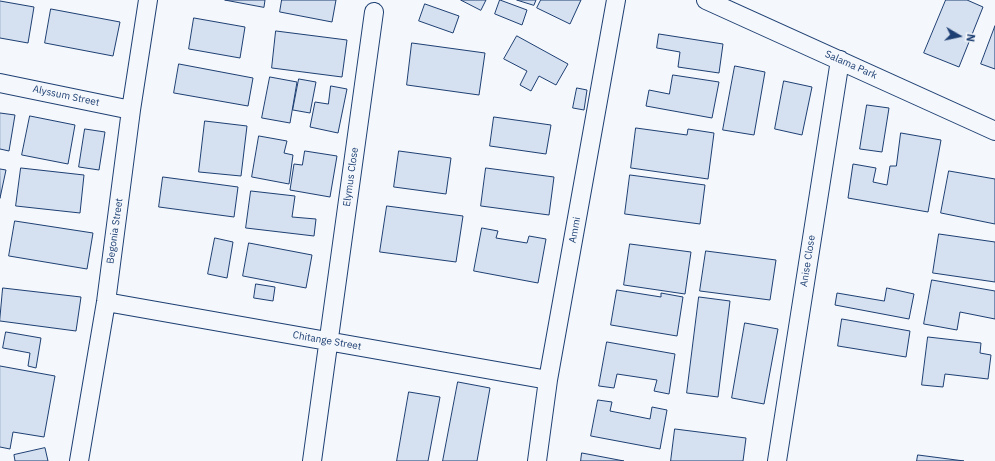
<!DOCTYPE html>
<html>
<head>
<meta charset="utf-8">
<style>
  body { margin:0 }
  #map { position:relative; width:995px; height:461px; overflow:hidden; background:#f4f7fb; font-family:"IBM Plex Sans",sans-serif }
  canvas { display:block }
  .north { position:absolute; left:939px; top:16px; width:40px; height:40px; -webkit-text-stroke:3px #f4f7fb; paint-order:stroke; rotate:99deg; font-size:11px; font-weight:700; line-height:16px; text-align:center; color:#1d3f73 }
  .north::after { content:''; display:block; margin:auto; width:14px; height:18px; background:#1d3f73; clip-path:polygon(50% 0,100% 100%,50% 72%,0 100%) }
</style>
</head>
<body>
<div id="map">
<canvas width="995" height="461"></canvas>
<div class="north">N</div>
</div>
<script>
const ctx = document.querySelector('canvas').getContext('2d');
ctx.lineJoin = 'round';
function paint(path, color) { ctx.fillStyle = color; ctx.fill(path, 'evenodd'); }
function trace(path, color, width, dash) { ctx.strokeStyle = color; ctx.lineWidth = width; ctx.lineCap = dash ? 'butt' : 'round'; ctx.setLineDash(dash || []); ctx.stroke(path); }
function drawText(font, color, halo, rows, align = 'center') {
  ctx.font = font + ' "IBM Plex Sans",sans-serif'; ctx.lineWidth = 3; ctx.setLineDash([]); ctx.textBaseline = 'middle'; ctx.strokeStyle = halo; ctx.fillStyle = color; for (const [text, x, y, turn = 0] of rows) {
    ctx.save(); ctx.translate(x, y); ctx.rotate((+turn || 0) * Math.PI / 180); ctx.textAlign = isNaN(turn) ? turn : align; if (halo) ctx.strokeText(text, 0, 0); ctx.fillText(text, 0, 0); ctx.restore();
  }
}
const building = new Path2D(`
  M225,0H265L264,7Z
  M282,0H336L332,22L280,12Z
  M461,0H486L481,10Z
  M500,0L527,10L522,25L495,14Z
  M517,0H536L534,5Z
  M541,0H581L570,24L537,8Z
  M946,0H967L983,7L959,67L924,53Z
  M0,1L34,7L28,43L0,38Z
  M425,4L459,16L453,33L419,21Z
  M51,9L120,22L113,56L45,43Z
  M194,18L245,27L240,58L189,49Z
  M995,26V69L981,64Z
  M276,31L347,40L342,77L272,68Z
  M659,34L723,44L719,73L678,67L680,52L657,48Z
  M517,36L568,64L556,85L539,76L531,91L520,85L527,71L504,59Z
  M412,43L485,53L479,95L407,85Z
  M179,64L253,78L248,106L174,93Z
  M735,66L765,72L754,135L723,130Z
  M673,75L719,82L712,118L646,106L649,90L669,94Z
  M270,77L297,82L290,123L262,118Z
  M299,79L316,82L310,113L293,110Z
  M784,81L812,87L802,135L775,129Z
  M331,86L347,89L338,133L310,127L315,102L328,104Z
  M577,88L587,90L584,110L573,108Z
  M867,105L889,108L882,152L860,149Z
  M0,113L15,115L9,151L0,149Z
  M30,116L75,125L68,164L22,155Z
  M494,117L551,125L546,154L490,146Z
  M205,121L247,126L241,176L199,172Z
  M636,128L687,135L688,129L714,133L708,179L631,168Z
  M85,129L105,132L99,170L79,167Z
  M901,133L941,140L928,212L848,198L853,164L876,168L873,182L887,185L890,166H896Z
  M259,136L287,141L284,153L293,155L289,184L252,177Z
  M305,151L337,156L330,197L290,190L294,164L302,165Z
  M399,151L451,158L446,194L394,187Z
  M21,168L84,175L80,213L16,206Z
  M486,168L554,177L549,215L481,206Z
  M0,169L6,170L0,198Z
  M949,171L995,179V224L941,213Z
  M630,175L705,185L700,224L625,214Z
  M163,177L238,187L234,217L159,207Z
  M251,191L295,196L292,217L316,219L314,236L246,228Z
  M387,206L463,216L456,262L380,252Z
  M15,221L93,233L87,269L9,256Z
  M482,228L498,231L496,238L527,243L529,236L546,239L538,283L474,271Z
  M939,234L995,242V282L933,273Z
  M215,238L233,242L227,278L208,274Z
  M249,243L312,255L306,288L243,276Z
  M630,244L691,252L685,294L624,285Z
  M706,251L776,260L770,300L700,291Z
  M932,280L995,291V319L960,312L957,330L924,324Z
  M256,284L275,287L273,301L254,298Z
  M3,288L81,297L76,331L0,321Z
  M887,288L914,294L909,319L835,305L837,293L884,301Z
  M617,290L661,297V293L683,297L677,336L611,325Z
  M699,297L730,301L718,397L687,393Z
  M842,319L910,331L906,357L838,346Z
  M745,323L778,329L764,404L732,398Z
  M6,332L41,338L36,368L28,366L30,353L3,348Z
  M928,337L981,343L980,353L991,355L988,379L945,374L943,387L922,385Z
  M607,342L675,354L669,394L654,391L657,380L617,374L614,388L599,386Z
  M0,366L55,376L44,437L13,432L10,449L0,447Z
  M458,382L490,388L477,461H443Z
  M409,392L440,397L428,461H397Z
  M598,400L612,402L610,411L650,419L652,407L667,410L660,449L591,436Z
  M675,429L746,438L743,461H671Z
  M45,448L48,461H15L14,455Z
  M582,453L624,461H581Z
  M918,455L964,461H917Z`);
paint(building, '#d5e0f0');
trace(building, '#1d3f73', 1);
const street = new Path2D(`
  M706,0L995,131
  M0,83L131,110
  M106,302L548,380
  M79,461L106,302L131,110L148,0
  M312,461L374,12
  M537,461L548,380L616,0
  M777,461L840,60`);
trace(street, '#1d3f73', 20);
trace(street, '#f4f7fb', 18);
drawText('10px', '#1d3f73', '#f4f7fb', [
  ["Salama Park",851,65,24],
  ["Alyssum Street",66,96,12],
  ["Elymus Close",351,177,-82],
  ["Ammi",575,230,-80],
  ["Begonia Street",115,231,-82],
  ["Anise Close",808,261,-81],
  ["Chitange Street",327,341,10]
]);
</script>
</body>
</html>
